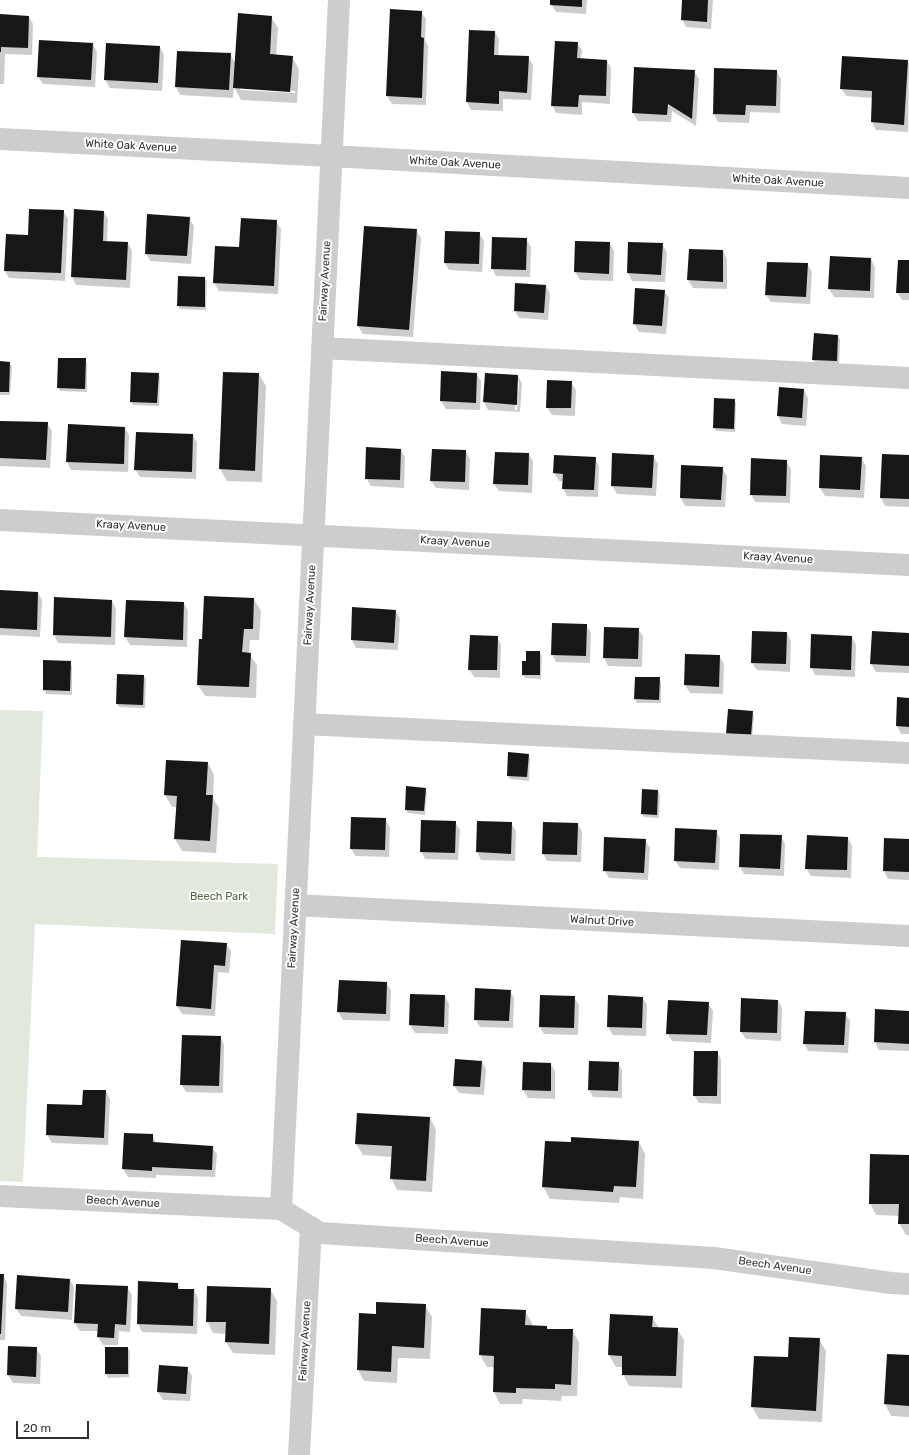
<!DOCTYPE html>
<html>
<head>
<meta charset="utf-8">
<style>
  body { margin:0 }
  #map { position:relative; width:909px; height:1455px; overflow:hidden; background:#fff; font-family:Rubik,sans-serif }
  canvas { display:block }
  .scale { position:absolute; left:16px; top:1421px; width:73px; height:18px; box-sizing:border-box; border:2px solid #303030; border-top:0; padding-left:5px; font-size:12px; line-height:14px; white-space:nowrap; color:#303030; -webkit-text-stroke:3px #fff; paint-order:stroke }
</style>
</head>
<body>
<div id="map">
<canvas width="909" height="1455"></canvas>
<div class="scale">20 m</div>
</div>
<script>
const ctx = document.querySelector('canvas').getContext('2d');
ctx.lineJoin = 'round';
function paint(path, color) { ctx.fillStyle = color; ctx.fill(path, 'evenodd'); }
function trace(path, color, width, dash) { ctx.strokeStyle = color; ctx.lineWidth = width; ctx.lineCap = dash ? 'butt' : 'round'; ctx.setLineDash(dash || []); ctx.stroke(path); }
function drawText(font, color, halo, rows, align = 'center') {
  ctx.font = font + ' Rubik,sans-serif'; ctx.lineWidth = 4; ctx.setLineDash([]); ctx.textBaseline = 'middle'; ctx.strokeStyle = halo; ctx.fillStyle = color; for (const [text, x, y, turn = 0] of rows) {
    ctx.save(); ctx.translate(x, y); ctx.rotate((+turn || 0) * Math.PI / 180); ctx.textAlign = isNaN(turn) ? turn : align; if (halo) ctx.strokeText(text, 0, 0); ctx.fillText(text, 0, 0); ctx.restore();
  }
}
paint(new Path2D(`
  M0,710L43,711L37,857L278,864L275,934L35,924L23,1182L0,1181Z`), '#e3e8dc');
paint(new Path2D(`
  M551,0H587L586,14L556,12L551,4Z
  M683,0H713L711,29L686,27L682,20Z
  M391,10L421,12L426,19L425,40L428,46L426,105L392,104L387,96Z
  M0,15L29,17L33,24L32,55L5,54L4,84H0Z
  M271,17L278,28L276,56L292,57L299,69L297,103L241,100L234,87L233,98L180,95L176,87L230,54L236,64ZM240,88L295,91V93L240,90Z
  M495,32L499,40L498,56L528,57L533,65L531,100L503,99V111L471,110L467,102Z
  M577,43L582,50L581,59L607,61L611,68L610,104L582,102V115L556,113L552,105Z
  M93,44L97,52L95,87L43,84L38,77Z
  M107,45L160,47L164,55L162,91L110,88L105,80Z
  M907,61L909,63L908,132L876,130L872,122L873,98L846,96L841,88Z
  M715,69L777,71L781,79L780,113L750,112L749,123L718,122L714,114Z
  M694,71L699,79L696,126L672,111L671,122L638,121L633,113Z
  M75,210L104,212L108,219L107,242L128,243L132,251L130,288L76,285L72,277Z
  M63,211L68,219L65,281L9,278L5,271L29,236Z
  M189,218L194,226L191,264L150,261L146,253Z
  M276,221L281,229L278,294L219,291L214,283L240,248Z
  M416,230L421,238L413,337L363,334L358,326Z
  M479,233L484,241L482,272L449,270L445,263Z
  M526,239L531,247L530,277L496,276L492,268Z
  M610,243L614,251L613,281L580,280L575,272Z
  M629,243L662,244L667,252L665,282L632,281L628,273Z
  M690,250L723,251L727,259V289L693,288L688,280Z
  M871,259L875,267L874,298L834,297L829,289Z
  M909,261V300H902L897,292Z
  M807,264L812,272L810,304L771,302L766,295Z
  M205,278L207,281L206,310L180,309L178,306Z
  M546,286L550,294L548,320L519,318L515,311Z
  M636,289L664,291L669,298L666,334L639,332L634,324Z
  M815,334L838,336L840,339L839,365L816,364L813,360Z
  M85,359L87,363V392L60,391L58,387Z
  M0,362L9,363L12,366L10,395H0Z
  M442,372L477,374L481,381L480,410L446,409L441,401Z
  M224,373L259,374L266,386L262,482L227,481L220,469Z
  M158,374L160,377L159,406L133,405L131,402Z
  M486,374L518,376L522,384L520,412L488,410L484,402ZM517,382H519L517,410H515Z
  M571,382L576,390L575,416L552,415L547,407Z
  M804,390L808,398L806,426L782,424L778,416Z
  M734,400L736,403L735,432L716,431L714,428Z
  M0,422L47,423L52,431L50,468L0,466Z
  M125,428L129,435L128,472L71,470L67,462Z
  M193,435L197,443L196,479L140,477L135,469Z
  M401,450L405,457L404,488L371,486L366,478Z
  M466,451L470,459L469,490L436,488L431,481Z
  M529,454L533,462L532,493L499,491L494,484Z
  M613,454L653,456L658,464L656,496L617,494L612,486Z
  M821,456L861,458L866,466L864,498L825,496L820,488Z
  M909,456V507L885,506L881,498Z
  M595,458L599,466L598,497L567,496L563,488V481H559L554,473Z
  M786,461L791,469L790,503L755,502L751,494Z
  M722,468L727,476L725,507L685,506L681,498Z
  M0,591L38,593L42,600L40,637L0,635Z
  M55,598L112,601L116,609L115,645L58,643L54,635Z
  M254,599L261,611L259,640H250L249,654L257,665L256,698L205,696L198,685L203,640Z
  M184,603L188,611L187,647L130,645L125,637Z
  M353,608L396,611L400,618L398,650L356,648L352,640Z
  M586,625L591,633L590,663L556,662L552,654Z
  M638,629L643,636L642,667L608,666L604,658Z
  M787,633L791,641L790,672L757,670L752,663Z
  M909,634V673L876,672L871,664Z
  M497,637L501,645L500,678L474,677L469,669Z
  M852,637L856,645L855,677L815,675L811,667Z
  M539,652L542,656L541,679L525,678L523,675L527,662Z
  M686,655L719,656L724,664L723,694L690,693L685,685Z
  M70,662L72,666V695L46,694L44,690Z
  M144,676L146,679L145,708L119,707L117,703Z
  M659,678L661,682V703H637L635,699Z
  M909,699V734H901L897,726Z
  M752,712L754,716L752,739L729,737Z
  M528,755L530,758L529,781L510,779L508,776Z
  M167,761L208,763L214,775L213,798L219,808L216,853L182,851L175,839L177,807H172L165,795Z
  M425,789L427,792L425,815L408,813L406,810Z
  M658,791L660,794L659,818L644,817L642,814Z
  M385,819L390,827L389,857L355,856L351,848Z
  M455,822L460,830L458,860L425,859L421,851Z
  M511,823L516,831L515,861L481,860L477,852Z
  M578,824L582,832L581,862L547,861L543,853Z
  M716,830L720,838L719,870L680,868L675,861Z
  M781,836L785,844L784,876L744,874L740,867Z
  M848,838L852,846L851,878L811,876L806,868Z
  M645,840L650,848L648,880L609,878L604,870Z
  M909,840V880L888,879L884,871Z
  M226,944L231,951L229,973L218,972L215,1016L182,1014L177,1006Z
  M386,983L391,990L390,1021L343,1020L338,1012Z
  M510,991L514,998L513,1028L480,1027L475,1019Z
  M411,995L445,996L449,1004L448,1034L415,1033L410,1025Z
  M574,997L579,1005L578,1035L544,1034L540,1027Z
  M643,998L647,1005L646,1036L613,1035L608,1027Z
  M778,1001L782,1008L781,1041L746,1039L741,1032Z
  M708,1003L713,1011L711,1043L672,1041L667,1033Z
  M876,1010L909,1012V1051L879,1050L875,1042Z
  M845,1013L850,1021L848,1053L808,1051L804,1043Z
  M220,1037L224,1045L223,1093L186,1092L181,1084Z
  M717,1052L721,1059V1104L699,1103L694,1095Z
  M482,1062L486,1069L484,1095L459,1093L454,1085Z
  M524,1063L551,1064L555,1072V1099L528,1098L523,1090Z
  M618,1063L622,1070V1098L593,1097L589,1090Z
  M106,1091L110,1099L108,1145L52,1143L47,1135L83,1106Z
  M430,1118L436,1130L432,1192L397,1190L391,1178L392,1157L363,1155L356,1144Z
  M152,1135L157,1144L212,1147L217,1154L215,1177L156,1175V1178L128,1177L123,1169Z
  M639,1142L645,1154L643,1199L620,1197L619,1203L550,1199L543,1187Z
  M909,1156V1235H906L899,1223L900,1216L876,1215L870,1203Z
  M0,1275H3L7,1283L5,1340H0Z
  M70,1280L74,1287L72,1320L21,1316L16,1309Z
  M178,1284L181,1290H194L198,1298L197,1334L142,1332L138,1324Z
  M127,1287L132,1295L130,1332L119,1331L118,1345H103L98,1337V1331H80L75,1323Z
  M270,1289L277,1301L275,1355L233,1353L226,1342L227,1334L213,1333L207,1321Z
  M425,1305L432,1317L430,1359L398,1358L397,1383L364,1381L358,1370Z
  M482,1309L525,1311L532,1323V1327H547L548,1330H572L579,1342L577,1396H562L561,1401L523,1399L522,1404H500L494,1392V1367H487L480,1355Z
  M652,1317L659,1328L677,1329L684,1340L682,1388L629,1386L623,1374V1367H616L609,1355Z
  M819,1339L826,1351L822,1422L759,1419L752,1407L755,1357L789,1358Z
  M9,1347L36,1348L41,1356L40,1384L13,1383L8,1375Z
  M128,1348L130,1352L129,1377L108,1378L106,1374Z
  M909,1356V1417L891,1416L885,1404Z
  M187,1368L192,1376L190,1401L163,1400L158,1392Z`), '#0003');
paint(new Path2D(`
  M550,0H582V7L550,5Z
  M682,0H708L707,22L681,20Z
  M390,9L422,11L421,37L424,38L422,98L386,96Z
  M238,13L272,16L270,54L293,56L290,92L233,88Z
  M0,14L29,16L28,48L1,47V52H0Z
  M469,30L495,31L494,55L529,56L527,93L499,91V104L466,102Z
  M39,40L93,43L91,80L37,77Z
  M555,41L578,42L577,58L607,60L606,96L579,95L578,107L551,106Z
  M106,43L160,46L158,83L104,80Z
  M177,51L231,53L229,90L175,87Z
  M842,56L908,60L904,125L871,122L872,91L840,89Z
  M634,67L695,70L692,119L668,104L667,115L632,113Z
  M714,68L777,70L776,106L746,105L745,115L713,114Z
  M29,209L64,210L61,273L4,271L6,234L28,235Z
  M74,209L104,211L103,241L128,242L126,280L71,277Z
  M147,214L190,217L187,256L145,254Z
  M241,218L277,220L274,286L213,283L215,246L239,247Z
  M364,226L417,229L409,330L357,326Z
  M445,231L480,232L479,264L444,263Z
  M492,237L527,238L526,270L491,269Z
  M575,241L610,242L609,274L574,272Z
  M628,242L663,243L661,275L627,273Z
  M689,249L723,250V282L687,280Z
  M830,256L871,258L870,291L828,289Z
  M898,260H909V293H896Z
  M767,262L808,263L806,297L765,295Z
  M178,276L205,277V307L177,306Z
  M515,283L546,285L544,313L514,311Z
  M635,288L665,290L662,326L633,324Z
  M814,333L838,335L837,361L812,360Z
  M58,358H86L85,389L57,388Z
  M0,361L10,362L9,392H0Z
  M441,371L477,373L476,403L440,401Z
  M131,372L159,373L157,403L130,402Z
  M223,372L259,373L255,471L219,469Z
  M485,373L518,375L517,405L483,402Z
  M547,380L572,381L571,408H546Z
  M779,387L804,389L802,418L777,416Z
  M714,398L735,399L734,429L713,428Z
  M0,421L48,422L46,460L0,458Z
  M68,424L125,427L124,464L66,462Z
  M136,432L193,434L192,472L134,470Z
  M366,447L401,449L400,480L365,479Z
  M432,449L466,450L465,482L430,481Z
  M495,452L529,453L528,485L493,484Z
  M612,453L654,455L652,488L611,486Z
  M882,454L909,455V499L880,498Z
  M554,455L596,457L594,490L562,489L563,474L553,473Z
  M820,455L862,457L860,490L819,488Z
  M751,458L787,460L786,496L750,495Z
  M681,465L723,467L721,500L680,498Z
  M0,590L38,592L37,630L0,628Z
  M204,596L254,598L253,629H244L242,652L251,653L249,687L197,685L199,639H202Z
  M54,597L112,600L111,637L53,635Z
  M126,600L184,602L183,640L124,637Z
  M352,607L396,610L394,643L351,640Z
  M552,623L587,624L586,656L551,655Z
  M604,627L639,628L638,659L603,658Z
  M752,631L787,632L786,664L751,663Z
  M872,631L909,633V666L870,664Z
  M811,634L852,636L851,670L810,668Z
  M470,635L498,636L497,670H468Z
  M526,651H540V675H522V661H526Z
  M685,654L720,655L719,687L684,685Z
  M43,660L71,661L70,691L43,690Z
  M117,674L144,675L143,705L116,704Z
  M635,677H660L659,700L634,699Z
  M897,697L909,698V727L896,726Z
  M728,709L753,711L751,736L726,734Z
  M508,752L529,754L527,777L507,776Z
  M166,760L208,762L206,795H213L210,841L174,839L177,796L164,795Z
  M406,786L426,788L424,811L405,810Z
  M642,789L658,790L657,815L641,814Z
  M351,817L386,818L385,850L350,849Z
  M421,820L456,821L455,853L420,852Z
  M477,821L512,822L511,854L476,852Z
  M543,822L578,823L577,855L542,854Z
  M675,828L717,830L715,863L674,861Z
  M740,834L782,835L780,869L739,867Z
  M807,835L848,837L847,870L805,869Z
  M604,837L646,839L644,873L603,871Z
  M884,838L909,839V872L883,871Z
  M181,940L227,943L225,966L214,965L211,1009L176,1006Z
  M339,980L387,982L386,1014L337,1012Z
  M475,988L511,990L509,1021L474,1020Z
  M410,994L445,995L444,1027L409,1025Z
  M540,995L575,996L574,1028L539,1027Z
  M608,995L643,997L642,1028L607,1027Z
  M741,998L778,1000L777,1033L740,1032Z
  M668,1000L709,1002L707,1035L666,1034Z
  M875,1009L909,1011V1044L874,1042Z
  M805,1011L846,1012L844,1045L803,1044Z
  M182,1035L221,1036L219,1086L180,1085Z
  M694,1051H718L717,1096H693Z
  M455,1059L482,1061L480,1087L453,1086Z
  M589,1061L619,1062L618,1091L588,1090Z
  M523,1062L551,1063V1091L522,1090Z
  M83,1090H106L104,1138L46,1135L47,1104L82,1105Z
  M357,1113L430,1117L426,1181L390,1179L392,1146L355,1144Z
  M124,1133L153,1134V1142L213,1146L212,1170L152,1167V1171L122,1169Z
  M571,1137L639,1141L636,1187L614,1186L613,1192L542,1187L545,1141L571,1142Z
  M870,1154L909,1155V1224H898L899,1204H869Z
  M0,1274H4L1,1334H0Z
  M17,1275L70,1279L68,1312L15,1309Z
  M138,1281L178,1283V1289H194L193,1326L137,1324Z
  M76,1284L128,1286L126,1325L115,1324L114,1338L97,1337L98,1324L74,1323Z
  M207,1286L271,1288L269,1344L225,1342L226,1322H206Z
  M376,1302L426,1304L424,1348L392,1346L391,1372L357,1370L359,1313L376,1314Z
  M481,1308L526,1310L525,1325L547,1326V1329H573L571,1385L555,1384V1389L516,1388V1393L493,1392L494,1356L479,1355Z
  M610,1314L653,1316L652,1327L678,1328L676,1376L622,1375V1356L608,1355Z
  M789,1337L820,1338L816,1411L751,1407L754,1356L788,1357Z
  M8,1346L37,1347L36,1377L7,1375Z
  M105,1347H128V1374H105Z
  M887,1354L909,1355V1406L884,1404Z
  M159,1365L188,1367L186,1394L157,1392Z`), '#171717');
trace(new Path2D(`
  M0,139L331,156L909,188
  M322,348L909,378
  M0,520L909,565
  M304,724L909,753
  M295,905L909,936
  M0,1196L281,1209L320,1233L714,1258L891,1283L909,1284
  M281,1209L339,0
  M299,1455L311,1227`), '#cdcdcd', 22);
drawText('11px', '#303030', '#fff', [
  ["White Oak Avenue",131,146,3],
  ["White Oak Avenue",455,163,3],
  ["White Oak Avenue",778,181,3],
  ["Fairway Avenue",325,281,-87],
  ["Kraay Avenue",131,526,3],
  ["Kraay Avenue",455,542,3],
  ["Kraay Avenue",778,558,3],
  ["Fairway Avenue",310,605,-87],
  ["Walnut Drive",602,921,3],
  ["Fairway Avenue",294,928,-87],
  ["Beech Avenue",123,1202,3],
  ["Beech Avenue",452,1241,4],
  ["Beech Avenue",775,1266,8],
  ["Fairway Avenue",305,1341,-87]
]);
drawText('11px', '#536840', '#fff', [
  ["Beech Park",219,897]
]);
</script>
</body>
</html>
